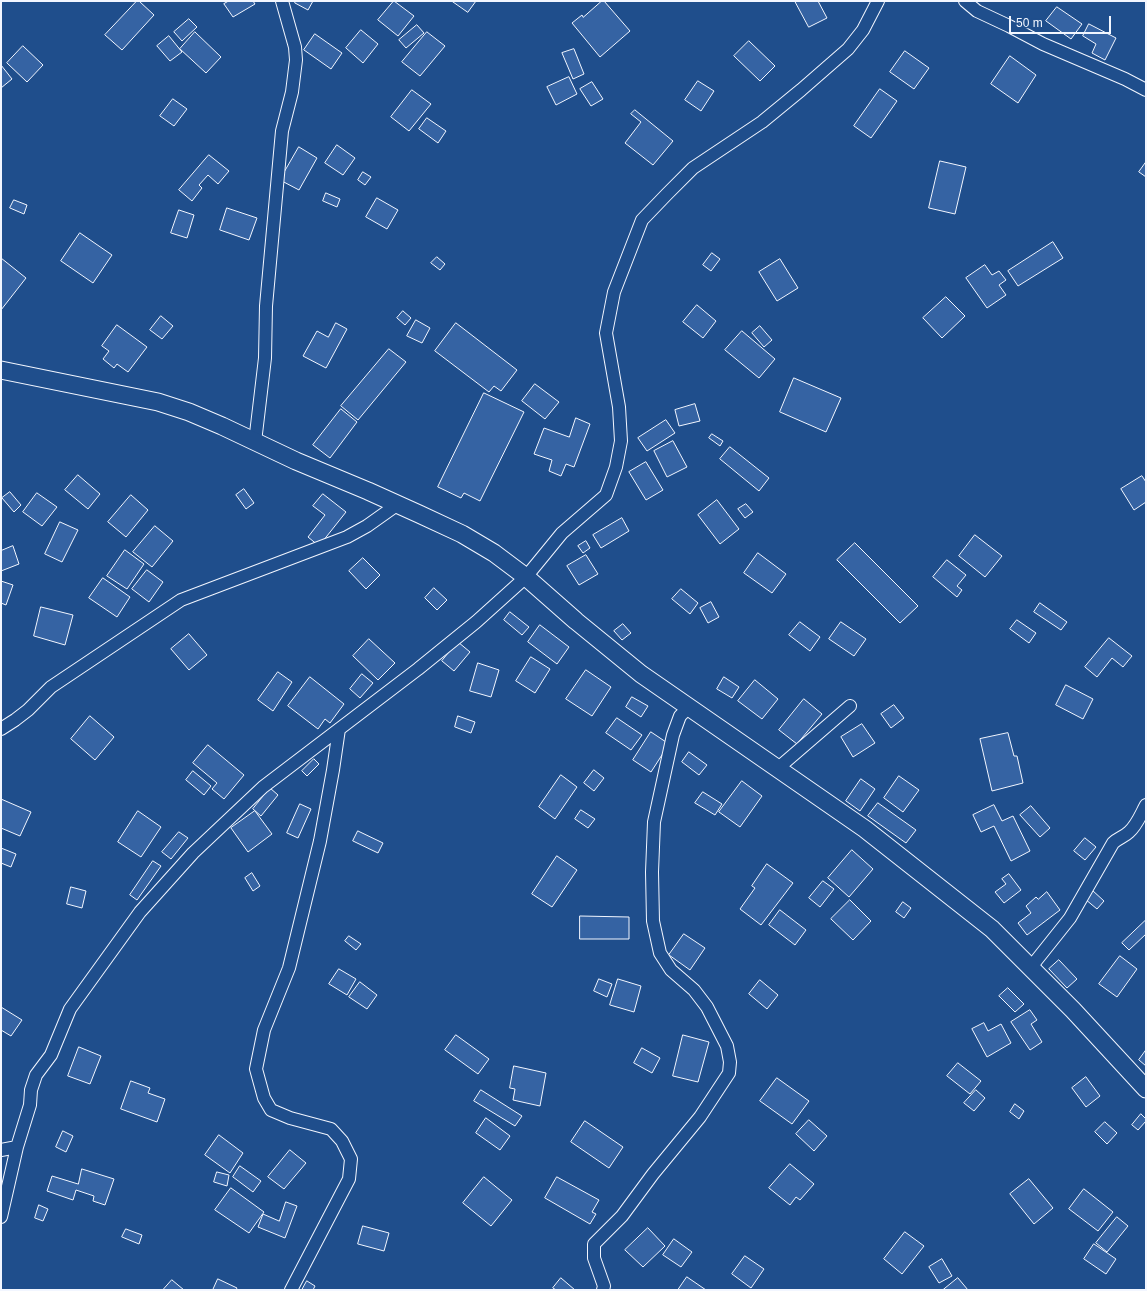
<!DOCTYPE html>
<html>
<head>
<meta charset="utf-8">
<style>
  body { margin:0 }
  #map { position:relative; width:1147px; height:1291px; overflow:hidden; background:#1f4e8c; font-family:Arial,sans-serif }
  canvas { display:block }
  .frame { position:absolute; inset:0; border:2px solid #f2f6ff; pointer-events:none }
  .scale { position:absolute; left:1009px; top:16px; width:102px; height:18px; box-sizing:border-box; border:2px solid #f2f6ff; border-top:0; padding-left:5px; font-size:12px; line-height:14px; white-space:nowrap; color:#f2f6ff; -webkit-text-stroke:3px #1f4e8c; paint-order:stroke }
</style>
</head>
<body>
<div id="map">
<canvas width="1147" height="1291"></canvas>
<div class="frame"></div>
<div class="scale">50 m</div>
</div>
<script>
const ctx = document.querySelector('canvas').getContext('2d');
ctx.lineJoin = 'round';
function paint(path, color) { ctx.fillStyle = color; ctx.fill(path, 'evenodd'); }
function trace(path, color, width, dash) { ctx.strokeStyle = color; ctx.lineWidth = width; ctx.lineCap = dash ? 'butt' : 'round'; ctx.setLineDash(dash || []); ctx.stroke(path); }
const building = new Path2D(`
  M137,1H139L154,15L122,50L105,35Z
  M229,1H253L255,4L233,17L224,4Z
  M296,1H313L308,10L295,3Z
  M394,1L414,16L398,36L378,20Z
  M452,1H476L468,12Z
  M602,1H604L630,31L600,57L572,23L582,15L583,17Z
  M795,1H818L827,18L809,27Z
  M1057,7L1082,24L1071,39L1046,21Z
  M189,19L197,27L182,41L174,32Z
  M1089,24L1116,38L1105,60L1092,53L1096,44L1083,36Z
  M417,25L424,33L406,48L399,40Z
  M361,30L378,44L363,63L346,48Z
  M195,32L221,57L206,73L180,49Z
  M427,32L445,46L420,76L402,62Z
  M315,34L342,53L331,69L304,50Z
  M169,36L182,52L170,61L157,46Z
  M749,41L775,66L760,81L734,56Z
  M23,46L43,65L27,82L7,63Z
  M574,49L584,74L573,79L562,53Z
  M905,51L929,68L914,89L890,72Z
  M1010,56L1036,75L1018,103L991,84Z
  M1,65L12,79L1,88Z
  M569,77L577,94L556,105L547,87Z
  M698,81L714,91L701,111L685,100Z
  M592,82L603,99L591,106L580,89Z
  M880,89L897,101L871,138L854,126Z
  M412,90L431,104L409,131L391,117Z
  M173,99L187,109L174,126L160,116Z
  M635,110L673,141L653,165L625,143L641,122L631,114Z
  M427,118L446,131L438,143L419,129Z
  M337,145L355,158L343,175L325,163Z
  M299,147L317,158L299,190L280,180Z
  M209,155L229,171L218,184L208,175L199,185L202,188L192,201L179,190Z
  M940,161L966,167L955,214L929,208Z
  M1146,162V177L1139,172Z
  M363,172L371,177L365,185L358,180Z
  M326,193L340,199L337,207L323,201Z
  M377,198L398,210L387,229L366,217Z
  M14,200L27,205L24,214L10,208Z
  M227,208L257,218L249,240L220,230Z
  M179,210L194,215L187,238L171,233Z
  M80,233L112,255L93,283L61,261Z
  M1053,242L1063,258L1018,286L1008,271Z
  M712,253L720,259L711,271L703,265Z
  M437,257L445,264L440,270L431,263Z
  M1,258L26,278L1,310Z
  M780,259L798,288L777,301L759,272Z
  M985,265L992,275L999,271L1006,280L999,285L1006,295L987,308L966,278Z
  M946,297L965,316L942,338L923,318Z
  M697,305L716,321L703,338L683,322Z
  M403,311L411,318L405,325L397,318Z
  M161,316L173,326L162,339L150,330Z
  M416,320L430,328L422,343L407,336Z
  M336,323L347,329L326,368L303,356L317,331L328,337Z
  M456,323L517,370L501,391L494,386L489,392L435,351Z
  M117,325L147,347L128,372L117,364L114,368L103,359L109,351L102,346Z
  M760,326L772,340L764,347L752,333Z
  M742,331L775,359L759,378L725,350Z
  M389,349L406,362L358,420L341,406Z
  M794,378L841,398L826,432L780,412Z
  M535,384L559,402L545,419L522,401Z
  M484,393L524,412L480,501L464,493L461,498L438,487Z
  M695,404L700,421L679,426L675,410Z
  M341,409L357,422L330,458L313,445Z
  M576,418L590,424L574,467L566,464L561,476L549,471L552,460L534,454L544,428L569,437Z
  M666,420L675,433L647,451L638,438Z
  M712,434L723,441L720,446L709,438Z
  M673,441L687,467L667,477L654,451Z
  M730,447L769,478L759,491L720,459Z
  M646,462L663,490L646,500L629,472Z
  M78,475L100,494L88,509L65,490Z
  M1142,476L1146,482V502L1134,510L1121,489Z
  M244,489L254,503L246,509L236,495Z
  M10,492L21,505L14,512L2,498Z
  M37,493L57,507L42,526L23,512Z
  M323,494L346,512L319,546L308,537L325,515L313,506Z
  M131,495L148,510L126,537L108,522Z
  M717,500L739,529L720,544L698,515Z
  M746,504L753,512L745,518L738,509Z
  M622,518L629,531L601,548L593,535Z
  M60,522L78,530L62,562L45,554Z
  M155,526L173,541L152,567L133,552Z
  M975,535L1002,556L985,577L959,556Z
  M586,541L590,548L583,553L578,546Z
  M855,543L918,606L900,623L837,560Z
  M13,546L19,564L1,571V551Z
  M125,550L144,564L127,589L107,576Z
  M758,553L786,574L772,593L744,573Z
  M586,555L598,574L579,585L567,566Z
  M363,558L380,575L366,589L349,571Z
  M947,560L966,575L957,586L962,590L957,597L933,577Z
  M147,570L163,582L149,602L132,589Z
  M103,578L130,597L117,617L89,598Z
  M1,581L13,585L6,605L1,603Z
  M434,588L447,600L437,610L425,598Z
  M681,589L698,603L690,614L672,599Z
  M711,602L719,617L708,623L700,608Z
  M1040,603L1067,622L1061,630L1034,612Z
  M41,607L73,615L65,645L34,636Z
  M510,612L529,627L522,635L504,620Z
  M1017,620L1036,633L1029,643L1010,629Z
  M800,622L820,637L810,651L789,635Z
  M841,622L866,639L854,656L829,639Z
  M623,624L631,633L622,640L614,631Z
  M540,625L569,647L557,664L528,642Z
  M189,634L207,655L189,670L171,649Z
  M1109,638L1132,656L1123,667L1112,658L1097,677L1085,667Z
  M369,639L395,663L378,680L353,656Z
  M458,642L470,652L454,671L442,661Z
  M531,657L550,669L535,693L516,681Z
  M478,663L499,670L491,697L470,691Z
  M586,670L611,687L592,716L566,699Z
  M278,672L292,682L273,711L258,700Z
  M362,674L373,683L360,698L350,689Z
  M310,677L344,704L330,723L325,719L318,729L288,706Z
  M724,677L739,687L732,698L717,689Z
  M755,680L778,699L762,719L738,701Z
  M1066,685L1093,699L1083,719L1056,705Z
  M632,697L648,706L641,717L626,707Z
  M804,699L822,714L797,744L779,730Z
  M894,705L904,718L891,728L881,714Z
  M90,716L114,737L95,760L71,739Z
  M458,716L475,722L471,733L455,727Z
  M617,718L642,735L631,750L606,733Z
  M862,724L875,743L853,757L841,737Z
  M651,732L669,744L651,772L633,760Z
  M1008,733L1014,756H1017L1023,783L992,791L980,739Z
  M208,745L244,775L224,799L212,789L217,783L193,763Z
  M689,752L707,765L699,775L682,762Z
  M314,759L319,764L307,776L302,771Z
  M594,770L604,778L594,791L584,783Z
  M193,771L211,786L204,795L186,780Z
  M561,775L577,787L555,819L539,807Z
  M899,776L919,790L903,812L884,798Z
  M861,779L875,789L860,811L846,801Z
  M742,781L762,796L740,827L719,812Z
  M270,788L278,795L261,816L253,809Z
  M703,792L722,804L715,815L695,803Z
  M1,799L31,812L20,836L1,828Z
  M878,803L916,830L906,843L868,816Z
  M300,804L311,809L298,838L287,833Z
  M994,805L1002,821L1013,816L1030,851L1011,861L994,826L981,832L973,815Z
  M1031,806L1050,828L1040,837L1020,815Z
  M581,810L595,819L588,828L575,819Z
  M138,811L161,827L141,857L118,842Z
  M255,811L272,834L248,852L231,828Z
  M358,831L383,843L378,853L353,841Z
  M179,832L188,838L171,859L162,852Z
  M1085,838L1096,847L1085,860L1074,851Z
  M1,848L16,854L11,867L1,863Z
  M852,850L873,869L849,897L828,878Z
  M557,856L577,870L552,907L532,894Z
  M153,861L161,866L137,900L130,895Z
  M767,864L793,883L761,925L740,909L755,888L752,886Z
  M252,873L260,886L253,891L245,878Z
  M1009,874L1021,890L1004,903L995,892L1006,884L1002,879Z
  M823,881L834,889L820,907L809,898Z
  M71,887L86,891L82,908L67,904Z
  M1092,890L1104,901L1097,909L1085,899Z
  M1047,892L1060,910L1027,935L1018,923L1031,913L1026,906L1036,897L1038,899Z
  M850,900L871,921L853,940L831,919Z
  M903,902L911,908L904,918L896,912Z
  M780,910L806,930L795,945L769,925Z
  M580,916L629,917V939H580Z
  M1146,920V934L1129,950L1122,943Z
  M684,934L705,948L690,970L669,955Z
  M349,936L361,944L356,950L345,941Z
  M1120,956L1137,969L1117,997L1099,984Z
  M1059,960L1077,979L1067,988L1049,969Z
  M339,969L356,979L347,995L329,984Z
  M599,979L612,984L607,997L594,991Z
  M618,979L641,986L634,1012L610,1005Z
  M760,980L778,995L767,1009L749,994Z
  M360,982L377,995L367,1009L349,997Z
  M1008,988L1024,1004L1015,1012L999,996Z
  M1,1007L22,1020L11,1036L1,1030Z
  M1030,1010L1037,1020L1031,1024L1042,1042L1030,1050L1011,1022Z
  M984,1023L988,1031L1001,1024L1011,1043L987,1057L972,1029Z
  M456,1035L489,1059L478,1074L445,1050Z
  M683,1035L709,1042L698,1082L673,1076Z
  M79,1047L101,1056L90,1084L68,1076Z
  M642,1048L660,1058L652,1073L634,1063Z
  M1146,1050V1066L1139,1060Z
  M958,1063L981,1081L970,1094L947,1076Z
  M514,1066L546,1073L540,1106L513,1100L515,1089L510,1088Z
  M1086,1077L1100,1096L1086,1107L1072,1088Z
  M777,1078L809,1101L792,1124L760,1101Z
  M131,1081L150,1088L148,1093L165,1099L157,1122L121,1109Z
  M481,1090L522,1116L515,1126L474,1101Z
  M976,1090L985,1098L974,1111L964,1103Z
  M1015,1104L1024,1111L1019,1119L1010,1112Z
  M1141,1114L1146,1119V1121L1138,1130L1132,1125Z
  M486,1118L510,1136L500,1150L476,1133Z
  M809,1120L827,1136L814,1151L796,1134Z
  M585,1121L623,1147L609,1168L571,1142Z
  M1105,1122L1117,1133L1107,1144L1095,1132Z
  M63,1131L73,1136L66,1152L56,1147Z
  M219,1135L243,1153L230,1173L205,1155Z
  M290,1150L306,1163L284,1189L268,1177Z
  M790,1164L814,1184L800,1200L796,1197L790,1205L769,1188Z
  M240,1166L261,1181L253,1192L233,1177Z
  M82,1169L114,1179L105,1205L93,1201L94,1196L76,1190L73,1200L47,1191L52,1176L78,1184Z
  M217,1172L229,1175L227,1186L214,1182Z
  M484,1177L512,1200L491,1226L463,1203Z
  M557,1177L599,1200L592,1212L596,1214L590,1224L545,1198Z
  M1029,1179L1053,1208L1034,1224L1010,1194Z
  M231,1188L264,1212L249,1233L215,1210Z
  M1084,1189L1113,1212L1098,1231L1069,1209Z
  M286,1202L297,1206L285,1238L258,1227L263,1214L279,1221Z
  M39,1205L48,1209L43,1221L35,1218Z
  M1117,1217L1128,1226L1107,1252L1096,1243Z
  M363,1226L389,1233L384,1251L358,1244Z
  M648,1228L665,1246L643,1267L625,1250Z
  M126,1229L142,1235L139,1244L122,1237Z
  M905,1232L924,1246L902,1274L884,1259Z
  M674,1239L692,1252L681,1267L663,1255Z
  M1094,1244L1116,1259L1106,1274L1084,1259Z
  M745,1256L764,1269L751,1288L732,1274Z
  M942,1259L952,1276L939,1283L929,1267Z
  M687,1277L706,1290H678Z
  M561,1278L575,1290H556L553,1288Z
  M958,1278L968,1290H943Z
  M218,1279L237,1288L236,1290H213Z
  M172,1280L184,1290H163Z
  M307,1281L315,1286L313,1290H302Z`);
paint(building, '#3563a3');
trace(building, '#f2f6ff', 1);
const street = new Path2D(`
  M965,1L977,11L1009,26L1043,44L1125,79L1146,90
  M255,442L265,358L266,306L282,131L292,92L296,60L295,47L282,1
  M1,729L15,720L28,710L51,687L181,600L347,537L367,526L398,504
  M777,769L850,706
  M1031,967L1070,918L1113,843C1118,838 1124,837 1129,832C1137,825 1141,814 1146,805
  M1,1150L17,1147
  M1,1217L17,1147L30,1105L31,1090L36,1075L51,1055L70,1009L140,912L193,853L263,787L418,669L476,622L526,577L562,533L606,495L616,467L621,441L619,407L606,333L614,292L642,220L667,194L693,168L762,122L801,90L848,49L863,30L878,1
  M291,1290L349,1179L351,1159L342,1141L331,1129L290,1118L271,1110L264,1098L256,1069L264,1030L289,968L320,841L333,770L339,729
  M603,1290L604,1286L594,1258V1244L622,1216L653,1174L700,1117L729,1073L730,1062L727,1046L707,1007L694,990L671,970L660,953L653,921L652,872L654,822L673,735L680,716L688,708`);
const secondary = new Path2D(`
  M1,370L158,402L189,412L222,426L296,461L368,491L419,514L462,534L494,553L526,577L576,621L641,674L865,829L992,929L1073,1010L1146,1089`);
trace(street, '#f2f6ff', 14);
trace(secondary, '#f2f6ff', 19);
trace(street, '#1f4e8c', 12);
trace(secondary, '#1f4e8c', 17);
</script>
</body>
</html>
